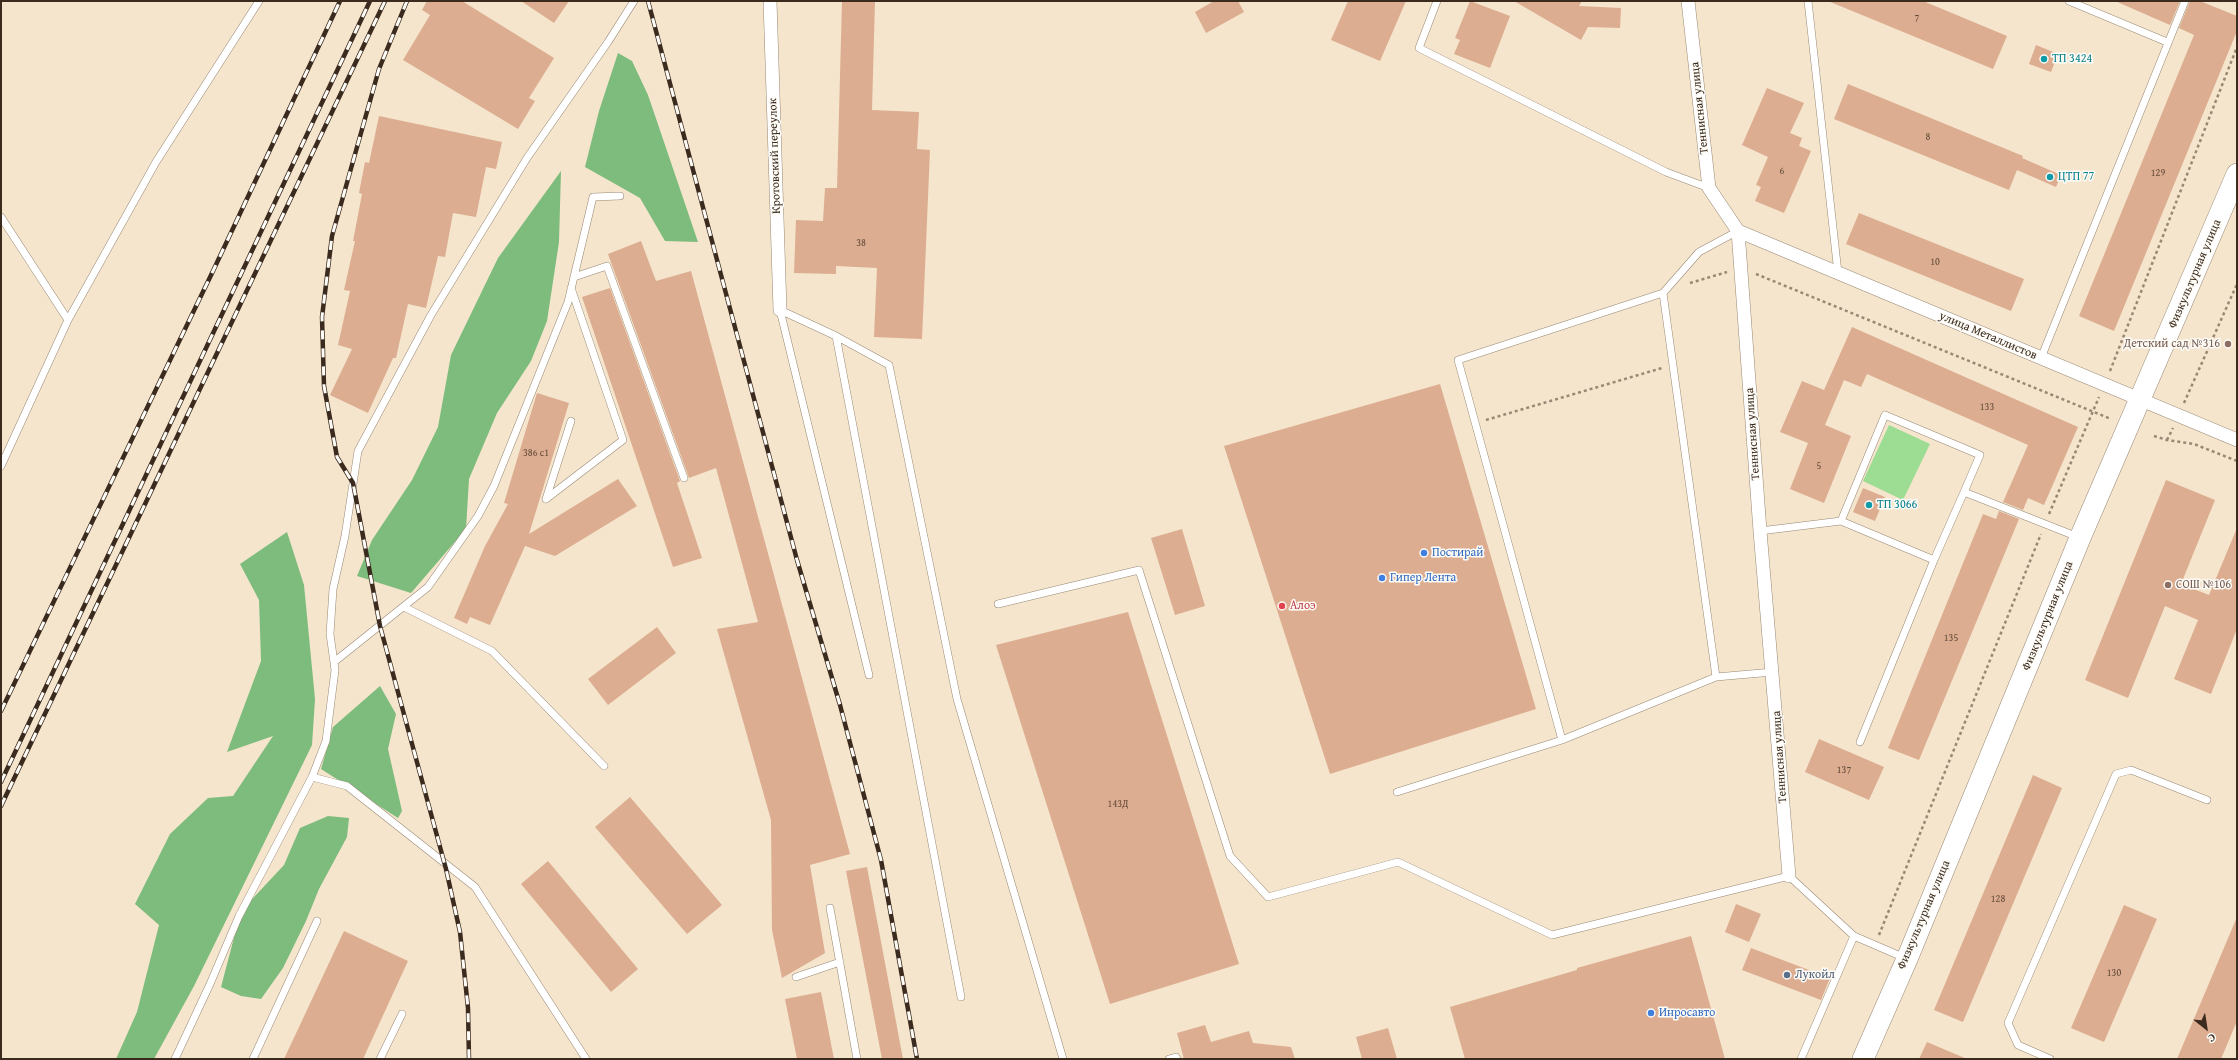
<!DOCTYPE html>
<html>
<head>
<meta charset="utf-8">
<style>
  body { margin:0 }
  #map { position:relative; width:2238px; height:1060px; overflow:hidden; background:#f5e5cc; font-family:"Gentium Book Plus",serif }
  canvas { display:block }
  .frame { position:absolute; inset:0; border:2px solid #3b2a1e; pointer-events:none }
  .north { position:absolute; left:2186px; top:1008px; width:40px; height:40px; -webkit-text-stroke:3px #fdfcf7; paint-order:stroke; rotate:150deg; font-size:11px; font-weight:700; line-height:16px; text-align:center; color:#3b2a1e }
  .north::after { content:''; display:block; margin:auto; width:14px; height:18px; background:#3b2a1e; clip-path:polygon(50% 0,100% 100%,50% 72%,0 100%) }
</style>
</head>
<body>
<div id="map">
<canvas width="2238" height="1060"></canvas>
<div class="frame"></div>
<div class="north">С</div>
</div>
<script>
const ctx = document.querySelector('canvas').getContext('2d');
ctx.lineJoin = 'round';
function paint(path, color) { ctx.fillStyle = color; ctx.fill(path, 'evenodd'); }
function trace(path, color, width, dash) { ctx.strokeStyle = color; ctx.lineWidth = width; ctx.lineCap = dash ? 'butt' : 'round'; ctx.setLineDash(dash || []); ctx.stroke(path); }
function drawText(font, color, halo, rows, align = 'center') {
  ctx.font = font + ' "Gentium Book Plus",serif'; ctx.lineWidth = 3; ctx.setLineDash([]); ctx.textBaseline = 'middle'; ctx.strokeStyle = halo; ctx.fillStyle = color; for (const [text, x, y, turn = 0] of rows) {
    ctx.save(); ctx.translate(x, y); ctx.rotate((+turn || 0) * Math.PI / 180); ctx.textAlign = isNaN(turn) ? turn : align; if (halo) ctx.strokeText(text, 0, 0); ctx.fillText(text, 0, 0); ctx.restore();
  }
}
paint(new Path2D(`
  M1889,425L1930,444L1903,500L1863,481Z`), '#9cdc93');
paint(new Path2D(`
  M618,53L632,61L648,95L698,242L665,241L640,198L585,167L599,111Z
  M561,171L559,242L547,321L531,361L497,413L469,479L466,529L411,593L357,576L372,540L412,480L438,427L451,355L498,258Z
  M287,532L304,585L315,699L312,745L194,986L154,1059H116L137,1012L159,925L135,904L170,834L208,798L233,796L273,736L227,752L261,661L259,600L240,564Z
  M380,686L396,714L388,749L402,811L398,818L321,769L333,727Z
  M328,816L349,818L347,837L319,889L306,921L283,968L261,999L241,996L221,987L241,911L284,865L300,828Z`), '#7dbc7d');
paint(new Path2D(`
  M427,1H462L554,58L529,98L535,101L518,129L403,60L430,15L422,10Z
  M521,1H569L554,23Z
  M842,1H875L872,110L919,112L917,149L930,150L922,339L874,337L877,268L836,266V274L794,273L796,220L823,221L825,188H837Z
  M1214,1H1238L1244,12L1206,33L1195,12Z
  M1348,1H1406L1380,61L1331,40Z
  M1470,1L1510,16L1490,68L1454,54L1460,40L1455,38Z
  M1514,1H1582L1579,6L1621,8L1620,28L1588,27L1581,40Z
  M1828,1H1923L2007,36L1993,69Z
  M2115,1H2180L2170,25Z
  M2190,1H2200L2237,16V31L2114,331L2079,316L2194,35L2179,28Z
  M2036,45L2058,54L2051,72L2029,64Z
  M1848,84L2023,156L2022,158L2061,175L2056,187L2017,170L2009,190L1834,119Z
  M1767,88L1804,103L1790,133L1802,138L1799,146L1811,151L1784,213L1755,201L1761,187L1756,185L1768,157L1742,145Z
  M379,116L502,142L496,169L486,167L476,217L453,213L445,257L438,256L426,308L408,304L396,358H393L368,413L330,395L352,349L338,345L350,291L344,290L355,241H353L362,194L359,193L365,162L369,163Z
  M1859,213L2024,279L2011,311L1846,244Z
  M641,241L656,281L691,271L850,854L810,865L825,953L782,978L772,930L771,820L717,629L758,622L716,468L689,478L608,254Z
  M610,288L680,481L677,483L702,558L673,567L582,297Z
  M1852,327L2078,427L2044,505L2028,498L2023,510L2003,502L2028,445L1867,374L1861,387L1844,380L1825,425L1851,436L1824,503L1790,489L1808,443L1780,432L1802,381L1824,390Z
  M1440,384L1536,709L1330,774L1224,446Z
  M537,393L569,403L529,534L618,479L637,506L555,556L525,546L490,625L470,617L467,624L454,618L485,546L508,504L504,503Z
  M2166,480L2215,500L2181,584L2209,595L2237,528V629L2211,694L2174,679L2198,620L2165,606L2128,698L2085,680Z
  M1863,488L1885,497L1875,521L1853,512Z
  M1999,511L2019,519L1919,760L1888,748L1983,514L1996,519Z
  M1182,529L1205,606L1175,615L1151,538Z
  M1128,612L1239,964L1110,1004L996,645Z
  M657,627L676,653L608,705L588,679Z
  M1819,739L1884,767L1869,800L1805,772Z
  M2033,775L2062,788L1963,1022L1934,1010Z
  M630,797L722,905L687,934L595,827Z
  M548,861L638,969L611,992L521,884Z
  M867,867L903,1059H882L846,871Z
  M1736,904L1761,914L1749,942L1725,932Z
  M2124,905L2157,919L2104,1042L2071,1028Z
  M2237,917V1021L2221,1059H2177Z
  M344,931L408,961L363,1059H284Z
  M1691,936L1725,1059H1465L1450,1007L1577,970V968Z
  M1751,948L1830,978L1821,1000L1742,970Z
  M821,992L834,1059H797L785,999Z
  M1205,1025L1211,1042L1249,1031L1253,1043L1291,1047L1295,1059H1184L1177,1033Z
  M1388,1028L1397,1059H1362L1356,1037Z
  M1927,1042L1967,1059H1919Z`), '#dcad90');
const service = new Path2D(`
  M1437,1L1419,48L1666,172L1709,188
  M1808,1L1838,273
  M2069,1L2167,42
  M1,217L68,320L156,162L259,1
  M574,277L607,266L684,478
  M780,310L836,336L961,997
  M780,310L869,675
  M836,336L889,365L957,699L1063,1059
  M2041,358L2185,1
  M1,466L68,320
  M1964,492L1934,560L1841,521L1885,415L1980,455L1964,492L2078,537
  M546,499L623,440L571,288
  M546,499L571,421
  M1760,531L1841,521
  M998,604L1139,570L1230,856L1268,897L1398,862L1552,935L1789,876L1854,936L1905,958
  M404,607L492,651L604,766
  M334,662L428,587L478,516L494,486L568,302L593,197L620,196
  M1716,677L1663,293L1699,252L1738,231
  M1562,740L1458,360L1663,293
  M1860,742L1934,560
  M312,777L347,786L475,887L586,1059
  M1397,792L1562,740L1716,677L1773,672
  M830,908L857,1059
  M796,977L840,962
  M175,1059L210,984L239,916L312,777L326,741L335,670L330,634L333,589L345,536L358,451L431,315L527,158L608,42L634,1
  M253,1059L317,921
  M380,1059L402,1014
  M1169,1059L1176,1057L1177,1059
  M1801,1059L1854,936
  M2050,1059L2018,1045L2008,1023L2116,774L2131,770L2207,800`);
const minor = new Path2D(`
  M770,1L780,310
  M1688,1L1709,188L1738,231L1760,531L1789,876
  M1738,231L2237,440`);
const primary = new Path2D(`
  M1863,1059L1907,959L2080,538L2237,174`);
trace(service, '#988875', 8);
trace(minor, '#988875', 14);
trace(primary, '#988875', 22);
trace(new Path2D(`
  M1756,274L2111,419
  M1690,283L1727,272
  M2110,371L2237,47
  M2184,403L2237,284
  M1486,420L1662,368
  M2154,436L2167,440L2194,444L2237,461
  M2167,440L2173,428
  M2049,514L2099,397
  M1879,935L2041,534`), '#988875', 2.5, [3, 3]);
trace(service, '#fff', 7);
trace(minor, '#fff', 13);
trace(primary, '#fff', 21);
const rail = new Path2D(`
  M407,1L379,69L332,236L322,317L324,386L337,457L353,483L380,626L446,869L460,932L468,1008L469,1059
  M648,1L797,560L840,705L881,860L917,1059
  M1,711L213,271L340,1
  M1,782L370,1
  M1,806L385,1`);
trace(rail, '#3b2a1e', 4.5);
trace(rail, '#fdfcf7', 3, [9]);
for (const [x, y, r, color] of [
  [2044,59,4,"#0f9aa8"],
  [2050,177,4,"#0f9aa8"],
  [2228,344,4,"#8d6e63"],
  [1869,505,4,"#0f9aa8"],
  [1424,553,4,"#3f7fe0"],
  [1382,578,4,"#3f7fe0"],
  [2168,585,4,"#8d6e63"],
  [1282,606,4,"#e0444e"],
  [1787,975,4,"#5c6f8a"],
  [1651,1013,4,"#3f7fe0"]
]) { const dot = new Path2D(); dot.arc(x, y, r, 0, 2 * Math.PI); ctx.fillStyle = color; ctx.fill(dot); trace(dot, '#fdfcf7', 1.5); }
drawText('10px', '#634b3a', null, [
  ["7",1917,18],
  ["8",1928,137],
  ["6",1782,171],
  ["129",2158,173],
  ["38",861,243],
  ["10",1935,262],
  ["133",1987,407],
  ["386 с1",536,453],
  ["5",1819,466],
  ["135",1951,638],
  ["137",1844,770],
  ["143Д",1118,804],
  ["128",1998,899],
  ["130",2114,973]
]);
drawText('12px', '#0d838f', '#fdfcf7', [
  ["ТП 3424",2052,59],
  ["ЦТП 77",2058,177],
  ["ТП 3066",1877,505]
], 'left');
drawText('12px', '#3b2a1e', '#fdfcf7', [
  ["Теннисная улица",1700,108,-96],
  ["Кротовский переулок",775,156,-92],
  ["Физкультурная улица",2195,274,-67],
  ["улица Металлистов",1988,336,23],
  ["Теннисная улица",1753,434,-94],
  ["Физкультурная улица",2048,616,-68],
  ["Теннисная улица",1780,757,-94],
  ["Физкультурная улица",1924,915,-67]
]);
drawText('12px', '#785e54', '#fdfcf7', [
  ["Детский сад №316",2220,344],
  ["СОШ №106",2176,585,"left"]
], 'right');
drawText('12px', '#366cbe', '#fdfcf7', [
  ["Постирай",1432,553],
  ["Гипер Лента",1390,578],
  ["Инросавто",1659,1013]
], 'left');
drawText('12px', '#be3a42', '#fdfcf7', [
  ["Алоэ",1290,606]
], 'left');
drawText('12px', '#4e5e75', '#fdfcf7', [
  ["Лукойл",1795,975]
], 'left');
</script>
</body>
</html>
